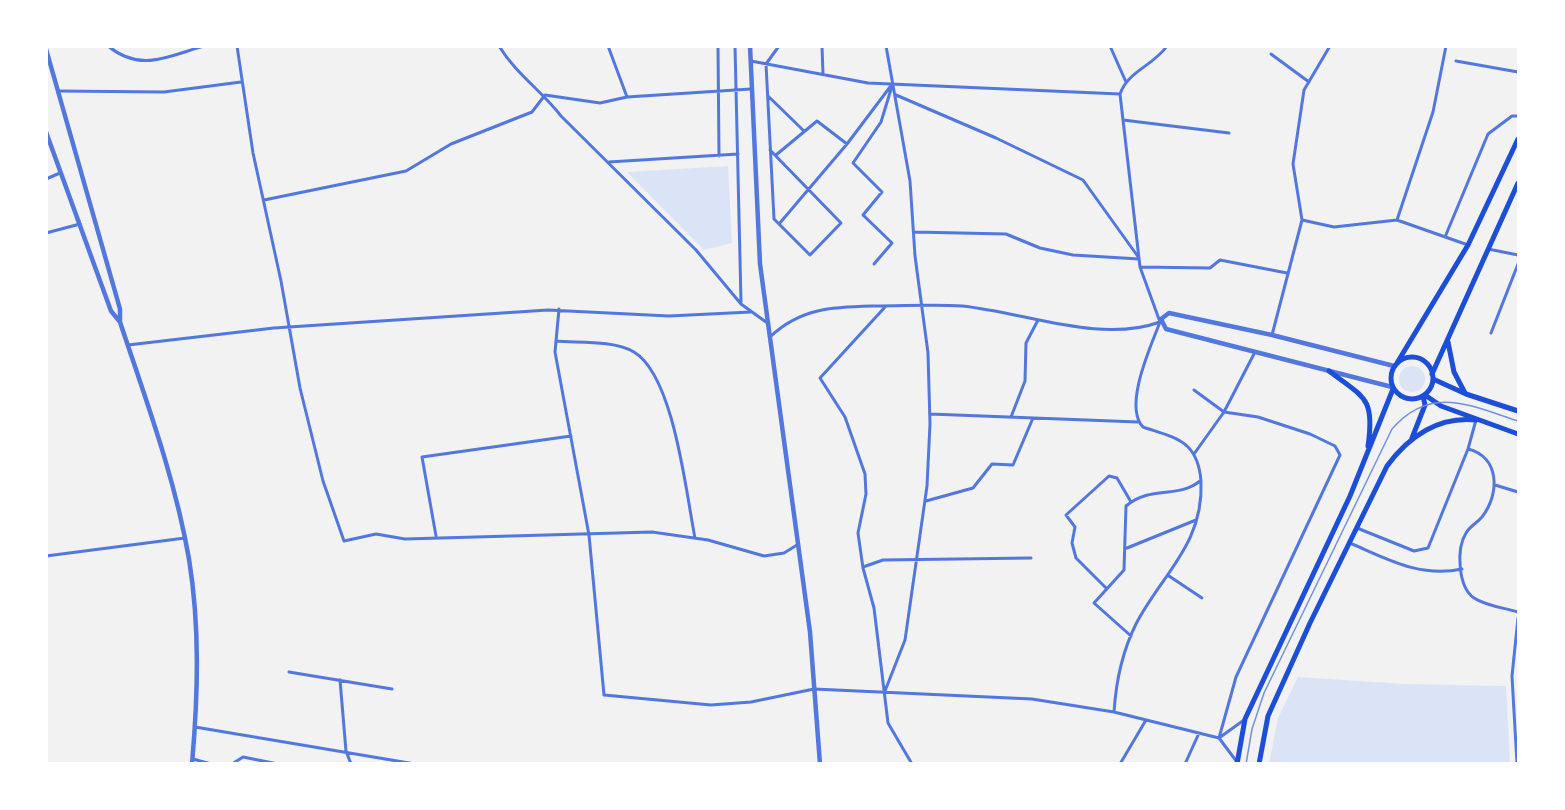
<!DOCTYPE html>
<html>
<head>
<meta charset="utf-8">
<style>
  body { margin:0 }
  #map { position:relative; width:1565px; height:810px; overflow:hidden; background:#f2f2f2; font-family:"Work Sans",sans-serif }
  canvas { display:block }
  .frame { position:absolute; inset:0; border:48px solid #fff; pointer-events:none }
</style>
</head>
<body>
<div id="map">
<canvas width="1565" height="810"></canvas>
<div class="frame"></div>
</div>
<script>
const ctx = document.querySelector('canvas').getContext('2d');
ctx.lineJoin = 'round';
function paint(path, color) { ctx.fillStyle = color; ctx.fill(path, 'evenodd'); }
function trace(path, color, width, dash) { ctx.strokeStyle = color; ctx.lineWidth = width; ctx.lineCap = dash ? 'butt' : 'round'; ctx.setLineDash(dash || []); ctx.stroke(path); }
paint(new Path2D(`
  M728,166L732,243L704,250L627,172Z
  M1399 379a13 13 0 1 1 26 0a13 13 0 1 1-26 0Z
  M1298,677L1405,684L1506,686L1510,763H1269L1278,718Z`), '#dbe4f7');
trace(new Path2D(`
  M108,46C141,73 168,56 204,46
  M237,46L253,153L281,281L300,388L323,481L344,541L376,534L405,539L652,532L708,540L764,556L784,553L797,545
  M499,46C516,74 542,91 561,116L696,250L741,304L766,322
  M608,46L627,97
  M718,46L719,156
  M735,46L741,302
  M822,46L823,74
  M1110,46L1126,82
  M1271,54L1309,82
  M751,61L868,83L1120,94
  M1456,61L1518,72
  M58,91L164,92L241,82
  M896,95L996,138L1083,180L1139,258
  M768,96L804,131
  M1123,120L1229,133
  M770,150L841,223L810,255L774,219L766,64L779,46
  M776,155L817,121L847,144
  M609,162L738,154
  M46,179L60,173
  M264,200L406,171L451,144L532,112L545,95L600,103L627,97L751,89
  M1302,220L1334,227L1397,220L1468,245
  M1397,220L1433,112L1446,46
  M779,224L847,144L890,87
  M914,232L1006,234L1040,248L1073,255L1139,259
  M46,233L80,224
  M1445,237L1488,134L1512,116H1518
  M1488,249L1518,255
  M874,264L892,243L863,215L882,192L853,163L881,122L892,86
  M1140,267L1210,268L1220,260L1287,273
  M886,306L820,378L845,417L865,474L866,494L858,533L863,568L874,608L888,723L912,764
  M559,309L555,352L589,535L604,695L711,705L751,702L814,689L1032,699L1114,712L1219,738L1236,677L1340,455L1335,446L1310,434L1258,417L1224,412L1194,390
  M1491,333L1518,264
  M1272,335L1302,220L1293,164L1304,90L1330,46
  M770,337C801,307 835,307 875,306C904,306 934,304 962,306C1024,312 1100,344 1160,322
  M556,341C579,343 613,340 634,352C674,376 686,493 695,538
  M128,345L274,328L548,310L669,316L751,312
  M930,414L1138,422
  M1011,417L1025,381L1026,343L1038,320
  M1468,449C1500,457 1500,494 1482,517C1477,523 1470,526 1466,533C1456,549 1458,587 1474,598C1486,606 1505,608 1518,612
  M1194,454L1224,412L1255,352
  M1495,485L1518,492
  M926,501L973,488L992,464L1013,465L1033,418
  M1357,528L1414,551L1428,548L1468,449L1476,420
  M436,536L422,457L571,436
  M1350,543C1387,559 1420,578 1462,569
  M1127,548L1196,520
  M46,556L185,538
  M863,567L883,560L1031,558
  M1169,576L1202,598
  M1107,589L1076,558L1072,543L1075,527L1066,515L1109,476L1117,478L1131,502
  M1131,636L1094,603L1124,570L1126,506C1151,485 1178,499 1200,481
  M289,672L392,689
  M340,680L346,751L351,764
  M885,691L905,640L927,486L930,424L928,353L915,256L910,181L886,46
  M1114,712C1116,681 1122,652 1136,624C1162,574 1204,544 1201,481C1200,469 1197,456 1188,447C1177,436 1157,432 1143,427C1123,406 1151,346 1160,322L1140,267L1120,94C1128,71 1153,66 1167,46
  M195,727L415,764
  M193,759L211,764
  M1237,762L1219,738L1244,720
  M232,764L243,757L278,764
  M1120,764L1146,720
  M1185,764L1199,733
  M1517,764L1512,676L1518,618`), '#5277de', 3);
trace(new Path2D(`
  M750,46L760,264L810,632L820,764
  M46,49L120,309V322C146,400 175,478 189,559C200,627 198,695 192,764
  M46,132L111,311L120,322
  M1392,387L1166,329L1161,319L1169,313L1272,335L1394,366`), '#5277de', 4.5);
trace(new Path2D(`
  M1448,342L1454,372L1465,393
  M1391 378a21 21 0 1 1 42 0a21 21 0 1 1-42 0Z
  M1397,363L1468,245L1518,139
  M1329,371C1365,398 1375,398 1368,446
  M1432,374L1518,183
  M1433,379L1466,394L1518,411
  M1425,395L1441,406L1518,434
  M1412,438L1425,405L1423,396
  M1237,764L1245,719L1350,496L1393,389
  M1259,764L1268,716L1310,623L1387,466C1409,436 1439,416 1476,420`), '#1d4ed8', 5);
trace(new Path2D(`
  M1246,764L1252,729L1264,693L1392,429C1431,384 1471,406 1518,421`), '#7290e2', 1.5);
</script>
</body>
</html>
